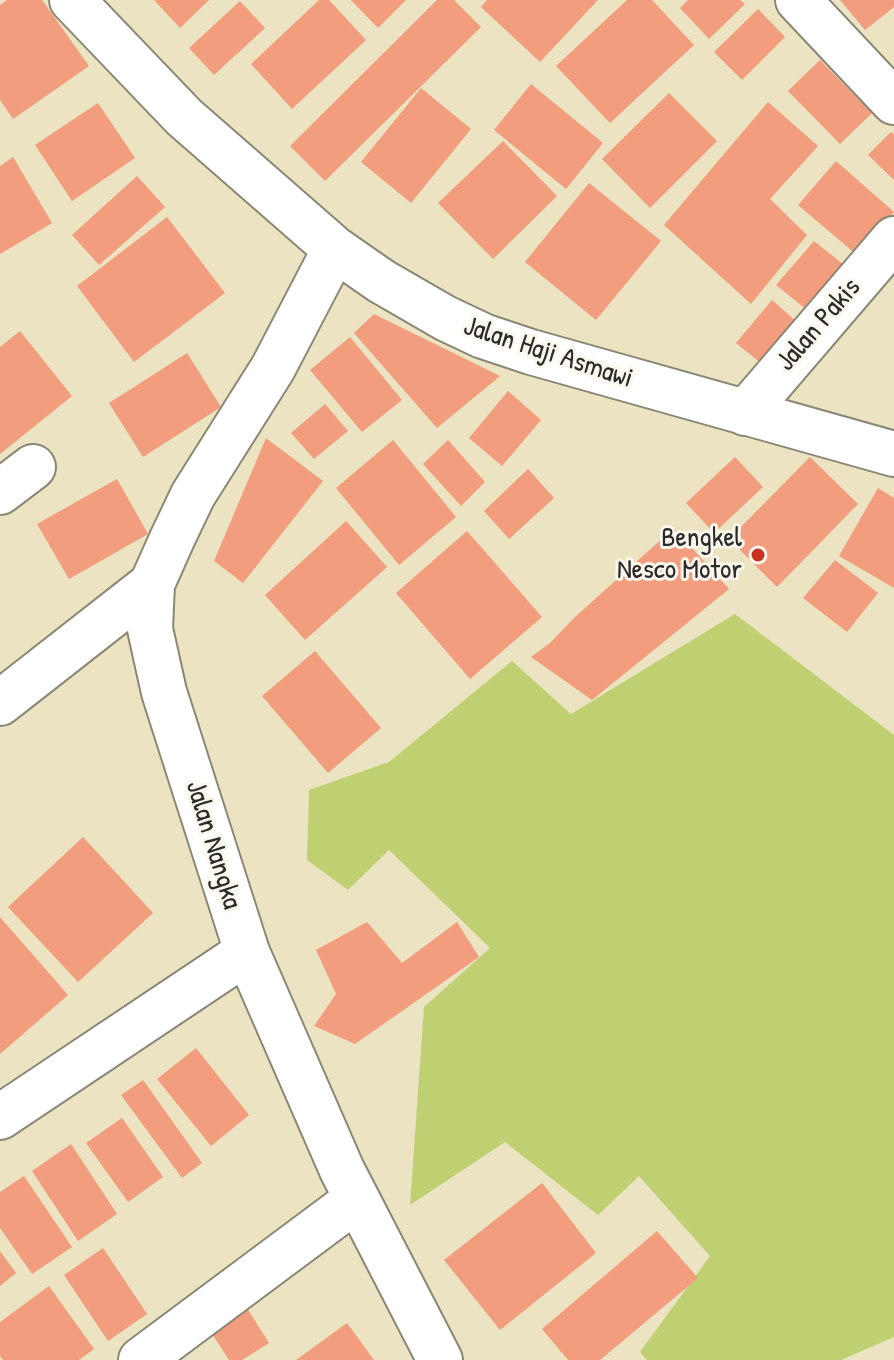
<!DOCTYPE html>
<html>
<head>
<meta charset="utf-8">
<style>
  body { margin:0 }
  canvas { display:block; background:#ebe3c1 }
</style>
</head>
<body>
<canvas width="894" height="1360"></canvas>
<script>
const ctx = document.querySelector('canvas').getContext('2d');
ctx.lineJoin = 'round';
function paint(path, color) { ctx.fillStyle = color; ctx.fill(path, 'evenodd'); }
function trace(path, color, width, dash) { ctx.strokeStyle = color; ctx.lineWidth = width; ctx.lineCap = dash ? 'butt' : 'round'; ctx.setLineDash(dash || []); ctx.stroke(path); }
function drawText(font, color, halo, rows, align = 'center') {
  ctx.font = font + ' "Patrick Hand",sans-serif'; ctx.lineWidth = 6; ctx.setLineDash([]); ctx.textBaseline = 'middle'; ctx.strokeStyle = halo; ctx.fillStyle = color; for (const [text, x, y, turn = 0] of rows) {
    ctx.save(); ctx.translate(x, y); ctx.rotate((+turn || 0) * Math.PI / 180); ctx.textAlign = isNaN(turn) ? turn : align; if (halo) ctx.strokeText(text, 0, 0); ctx.fillText(text, 0, 0); ctx.restore();
  }
}
paint(new Path2D(`
  M735,614L894,735V1337L841,1360H647L640,1352L710,1256L639,1176L598,1215L505,1142L410,1205L424,1007L490,948L389,850L348,890L307,860L309,790L389,762L512,661L571,714Z`), '#bfd073');
paint(new Path2D(`
  M7,0H42L89,66L13,119L0,100V5Z
  M154,0H209L180,28Z
  M319,0H329L366,40L292,109L251,64Z
  M351,0H406L378,28Z
  M437,0H454L481,27L325,181L290,146Z
  M487,0H598L540,62L481,7Z
  M627,0H652L694,45L610,123L556,66Z
  M688,0H740L745,4L709,39L680,8Z
  M840,0H894V7L865,30Z
  M240,1L265,28L214,75L189,48Z
  M758,9L785,37L742,80L714,52Z
  M820,60L872,113L840,144L788,91Z
  M531,84L603,143L566,189L494,130Z
  M421,88L471,129L411,203L361,162Z
  M669,93L717,141L650,208L602,159Z
  M768,102L818,146L770,199L807,235L751,304L664,225Z
  M98,103L135,158L72,201L35,145Z
  M891,132L894,134V180L868,155Z
  M503,141L557,196L493,259L438,203Z
  M13,157L52,223L0,254V166Z
  M836,161L894,212L857,255L798,205Z
  M137,176L165,207L99,265L72,235Z
  M589,183L661,241L596,320L525,262Z
  M167,217L225,293L134,362L77,286Z
  M814,241L849,269L812,314L776,285Z
  M772,300L797,322L762,364L736,343Z
  M374,314L500,376L437,428L354,333Z
  M20,331L72,396L0,454V347Z
  M350,337L402,400L362,432L310,370Z
  M187,353L221,407L143,457L109,403Z
  M508,391L541,420L502,466L469,438Z
  M325,404L348,431L314,459L291,433Z
  M266,438L323,481L243,583L214,561Z
  M393,440L456,517L399,565L336,488Z
  M448,440L485,482L461,506L423,464Z
  M735,457L763,487L714,533L686,503Z
  M810,457L858,504L777,587L729,539Z
  M528,469L554,498L509,539L484,511Z
  M117,479L148,534L69,579L37,524Z
  M878,488L894,498V588L839,556Z
  M346,521L387,567L305,640L265,595Z
  M674,528L729,589L592,700L531,657L550,643L575,617Z
  M467,531L542,617L470,679L396,593Z
  M835,560L878,593L847,632L803,598Z
  M315,651L381,728L328,773L262,696Z
  M83,837L153,913L78,982L8,907Z
  M0,917L68,995L0,1054Z
  M367,922L402,963L457,922L479,957L355,1044L314,1026L336,994L316,950Z
  M196,1048L249,1115L211,1146L157,1079Z
  M143,1080L202,1163L182,1178L121,1095Z
  M122,1118L163,1177L128,1202L86,1143Z
  M71,1144L117,1214L78,1241L32,1171Z
  M24,1176L72,1247L32,1274L0,1228V1192Z
  M542,1183L596,1253L500,1330L444,1260Z
  M657,1231L698,1278L600,1360H568L542,1329Z
  M103,1248L147,1314L108,1341L64,1275Z
  M0,1251L16,1273L0,1286Z
  M49,1286L94,1349L79,1360H3L0,1356V1322Z
  M245,1305L269,1343L242,1360H229L209,1329Z
  M347,1323L374,1360H296Z`), '#f19d7e');
const minor = new Path2D(`
  M72,0L184,117L335,249L381,281L445,318L483,336L531,352L894,454
  M798,0L894,102
  M335,249L273,368L193,495L172,539L152,584L150,629L164,692L247,952L342,1170L440,1360
  M745,413L894,239
  M0,492L33,467
  M0,703L152,584
  M0,1117L247,952
  M141,1360L357,1199`);
trace(minor, '#8b8776', 48);
trace(minor, '#fff', 44);
for (const [x, y, r, color] of [
  [758,555,8,"#c8321e"]
]) { const dot = new Path2D(); dot.arc(x, y, r, 0, 2 * Math.PI); ctx.fillStyle = color; ctx.fill(dot); trace(dot, '#fbf7ec', 3); }
drawText('28px', '#2b2b2b', '#fbf7ec', [
  ["Jalan Pakis",819,325,-49],
  ["Jalan Haji Asmawi",548,353,18],
  ["Jalan Nangka",213,845,73]
]);
drawText('28px', '#2b2b2b', '#fbf7ec', [
  ["Bengkel",742,539],
  ["Nesco Motor",742,571]
], 'right');
</script>
</body>
</html>
